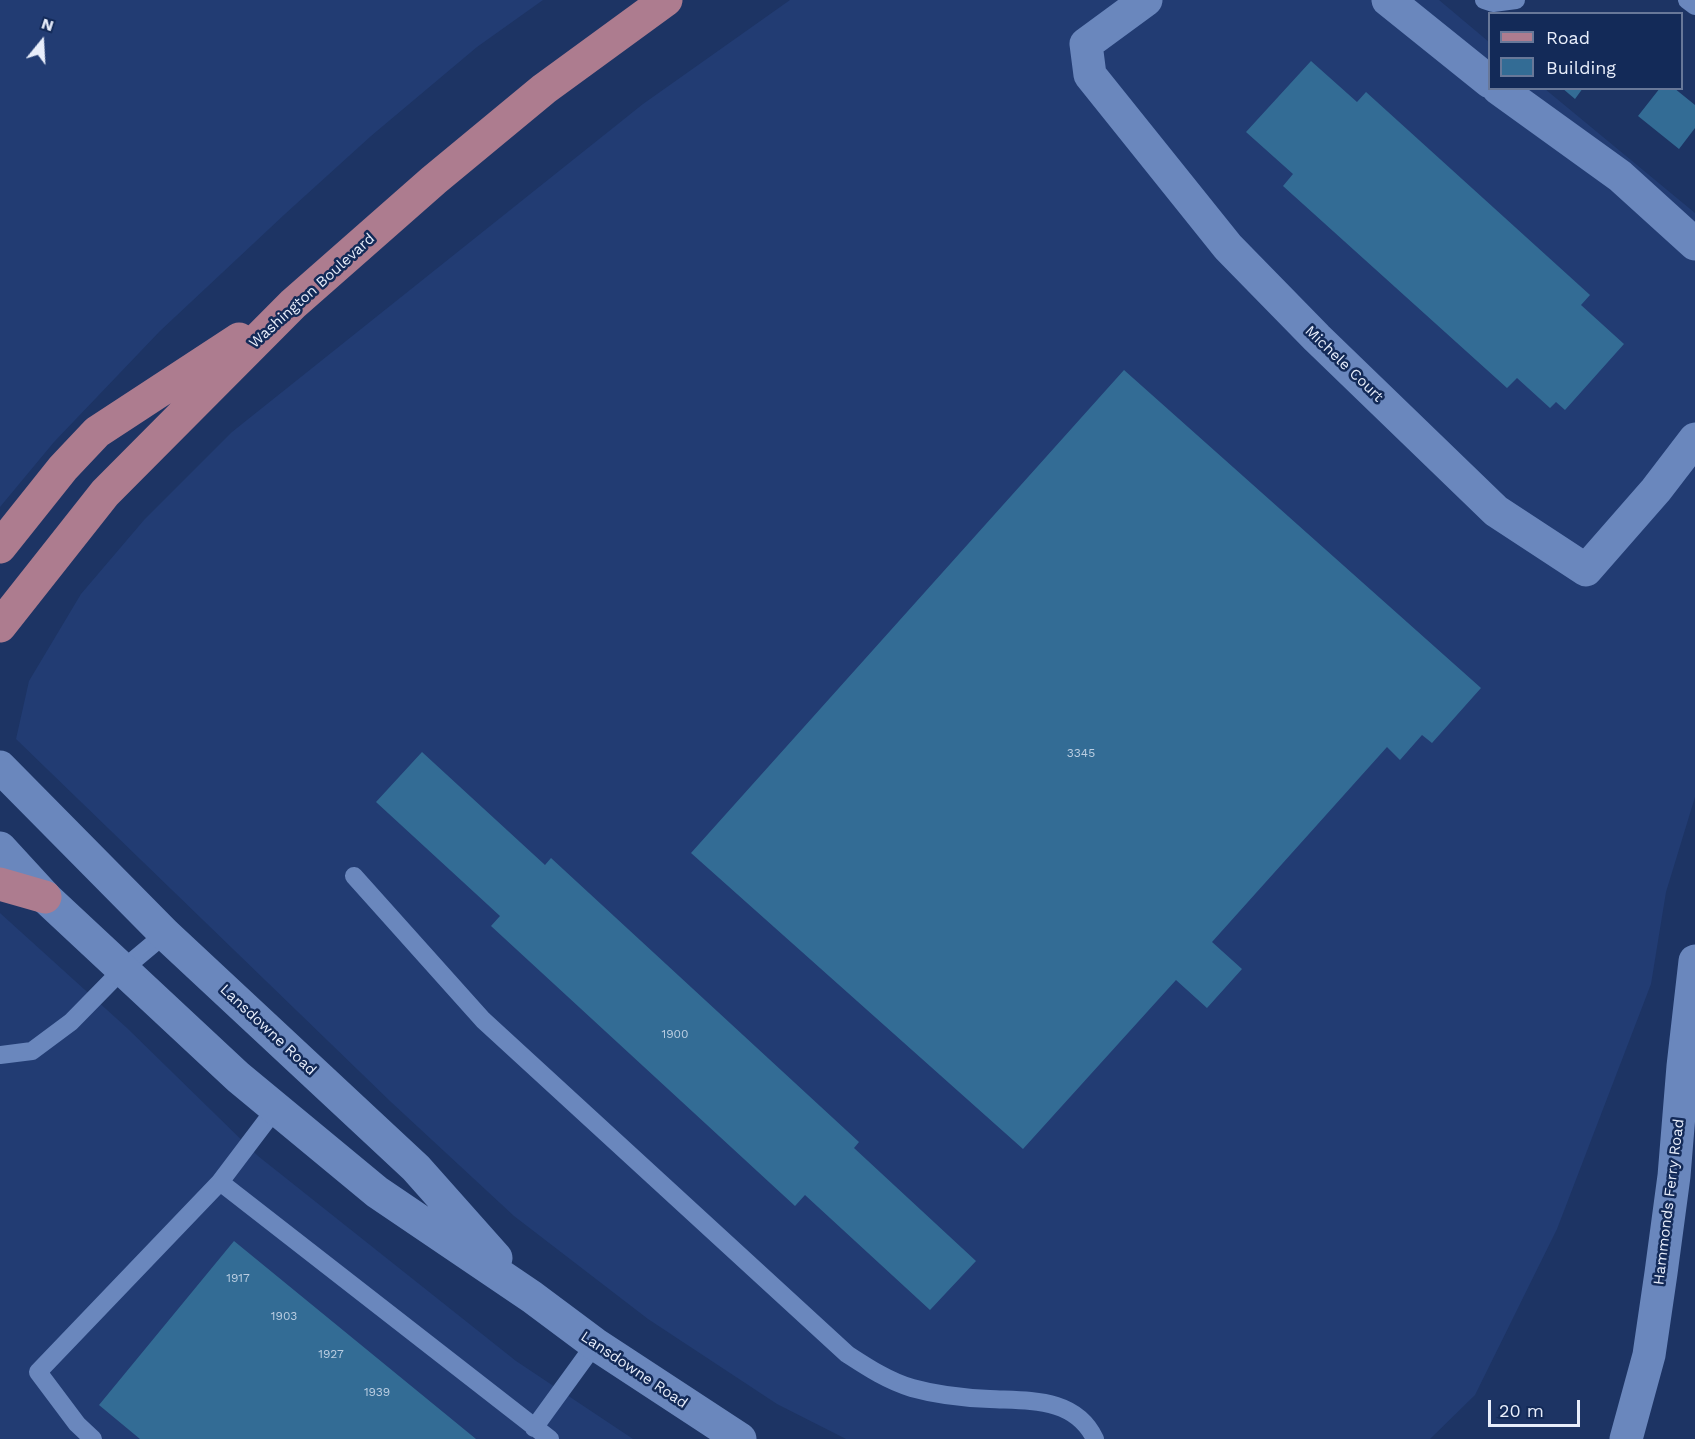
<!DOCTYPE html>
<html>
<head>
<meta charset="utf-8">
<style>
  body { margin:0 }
  #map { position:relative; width:1695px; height:1439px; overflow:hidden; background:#1d3464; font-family:"Work Sans",sans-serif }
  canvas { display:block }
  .legend { position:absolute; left:1488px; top:12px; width:195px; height:78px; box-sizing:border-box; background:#132a58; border:2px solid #687899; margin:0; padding:8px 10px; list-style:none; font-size:18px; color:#e8eefb }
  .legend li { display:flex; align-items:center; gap:12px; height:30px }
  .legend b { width:30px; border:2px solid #687899 }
  .north { position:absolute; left:12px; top:12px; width:60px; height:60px; -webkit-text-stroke:4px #132a58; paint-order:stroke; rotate:18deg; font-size:16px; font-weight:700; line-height:24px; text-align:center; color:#e8eefb }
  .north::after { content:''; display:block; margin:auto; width:21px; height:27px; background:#e8eefb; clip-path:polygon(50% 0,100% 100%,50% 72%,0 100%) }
  .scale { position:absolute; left:1488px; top:1400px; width:92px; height:27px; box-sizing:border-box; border:3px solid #e8eefb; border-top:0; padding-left:8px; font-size:18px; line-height:21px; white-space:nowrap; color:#e8eefb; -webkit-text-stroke:4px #132a58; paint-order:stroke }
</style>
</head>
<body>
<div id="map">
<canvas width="1695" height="1439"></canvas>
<ul class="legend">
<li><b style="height:8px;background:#ad7c8f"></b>Road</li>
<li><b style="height:16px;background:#336c95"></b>Building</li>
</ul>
<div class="north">N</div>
<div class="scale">20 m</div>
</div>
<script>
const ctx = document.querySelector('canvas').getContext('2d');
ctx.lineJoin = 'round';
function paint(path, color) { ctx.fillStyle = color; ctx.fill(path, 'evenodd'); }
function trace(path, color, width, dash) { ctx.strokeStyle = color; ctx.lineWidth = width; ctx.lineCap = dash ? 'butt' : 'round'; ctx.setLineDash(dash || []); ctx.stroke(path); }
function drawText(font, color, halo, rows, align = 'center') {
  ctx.font = font + ' "Work Sans",sans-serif'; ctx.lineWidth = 5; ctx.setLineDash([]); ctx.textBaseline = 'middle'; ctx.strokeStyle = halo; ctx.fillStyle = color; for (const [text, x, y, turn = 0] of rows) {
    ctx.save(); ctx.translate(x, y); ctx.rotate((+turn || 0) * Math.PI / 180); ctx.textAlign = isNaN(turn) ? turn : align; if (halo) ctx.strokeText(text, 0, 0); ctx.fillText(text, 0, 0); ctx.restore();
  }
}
paint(new Path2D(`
  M0,0H543L477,47L371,136L285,214L160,331L54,442L0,507Z
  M790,0H1439L1489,42L1490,88L1545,89L1695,213V797L1666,892L1651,984L1557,1229L1475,1395L1430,1439H846L777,1404L648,1319L514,1216L391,1102L16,739L29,681L81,594L144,520L232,432L643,104Z
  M0,913L127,1028L258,1156L516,1361L633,1439H0Z`), '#223c73');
paint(new Path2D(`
  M1311,61L1357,102L1366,92L1590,295L1581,305L1624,344L1565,410L1556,402L1550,408L1517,378L1507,388L1283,186L1293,174L1246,132Z
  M1562,88H1583L1575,99Z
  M1660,88H1674L1695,105V128L1679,149L1638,116Z
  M1124,370L1481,688L1432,743L1422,735L1400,760L1387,747L1212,942L1242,969L1207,1008L1176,980L1023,1149L691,853Z
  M422,752L545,865L551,858L859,1142L854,1148L976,1261L930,1310L805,1195L795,1206L491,926L500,916L376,802Z
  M234,1241L476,1439H140L99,1405Z`), '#336c95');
trace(new Path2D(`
  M1484,0L1493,3L1516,0
  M1687,0L1695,6
  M354,876L483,1020L847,1354C867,1367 888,1381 912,1388C937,1395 964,1398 990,1399C1029,1401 1075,1397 1095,1439
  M0,1055L32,1051L71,1022L122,970L165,934
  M220,1182L276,1108
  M534,1428L595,1344
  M93,1439L77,1424L38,1372L220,1182L550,1439`), '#6a87bd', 18);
trace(new Path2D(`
  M1146,0L1086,44L1090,75L1228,247L1317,338L1496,511L1586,570L1656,490L1695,439
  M1388,0L1490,82
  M1498,88L1620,176L1695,244`), '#6a87bd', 33);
trace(new Path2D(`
  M0,767L165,934L416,1168L496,1258
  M0,848L45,897L238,1077L377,1192L532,1297L595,1344L740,1439
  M1626,1439L1649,1355L1661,1273L1674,1176L1683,1066L1695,961`), '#6a87bd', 33);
trace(new Path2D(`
  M0,547L63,468L97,432L239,339
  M0,626L105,493L293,304L434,180L544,89L666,0
  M0,884L45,897`), '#ad7c8f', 33);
drawText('12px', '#bbcee2', null, [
  ["3345",1081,753],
  ["1900",675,1034],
  ["1917",238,1278],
  ["1903",284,1316],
  ["1927",331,1354],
  ["1939",377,1392]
]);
drawText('15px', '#e8eefb', '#132a58', [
  ["Washington Boulevard",312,291,-42],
  ["Michele Court",1344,364,44],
  ["Lansdowne Road",268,1030,43],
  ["Hammonds Ferry Road",1669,1202,-83],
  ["Lansdowne Road",634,1370,34]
]);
</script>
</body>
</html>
